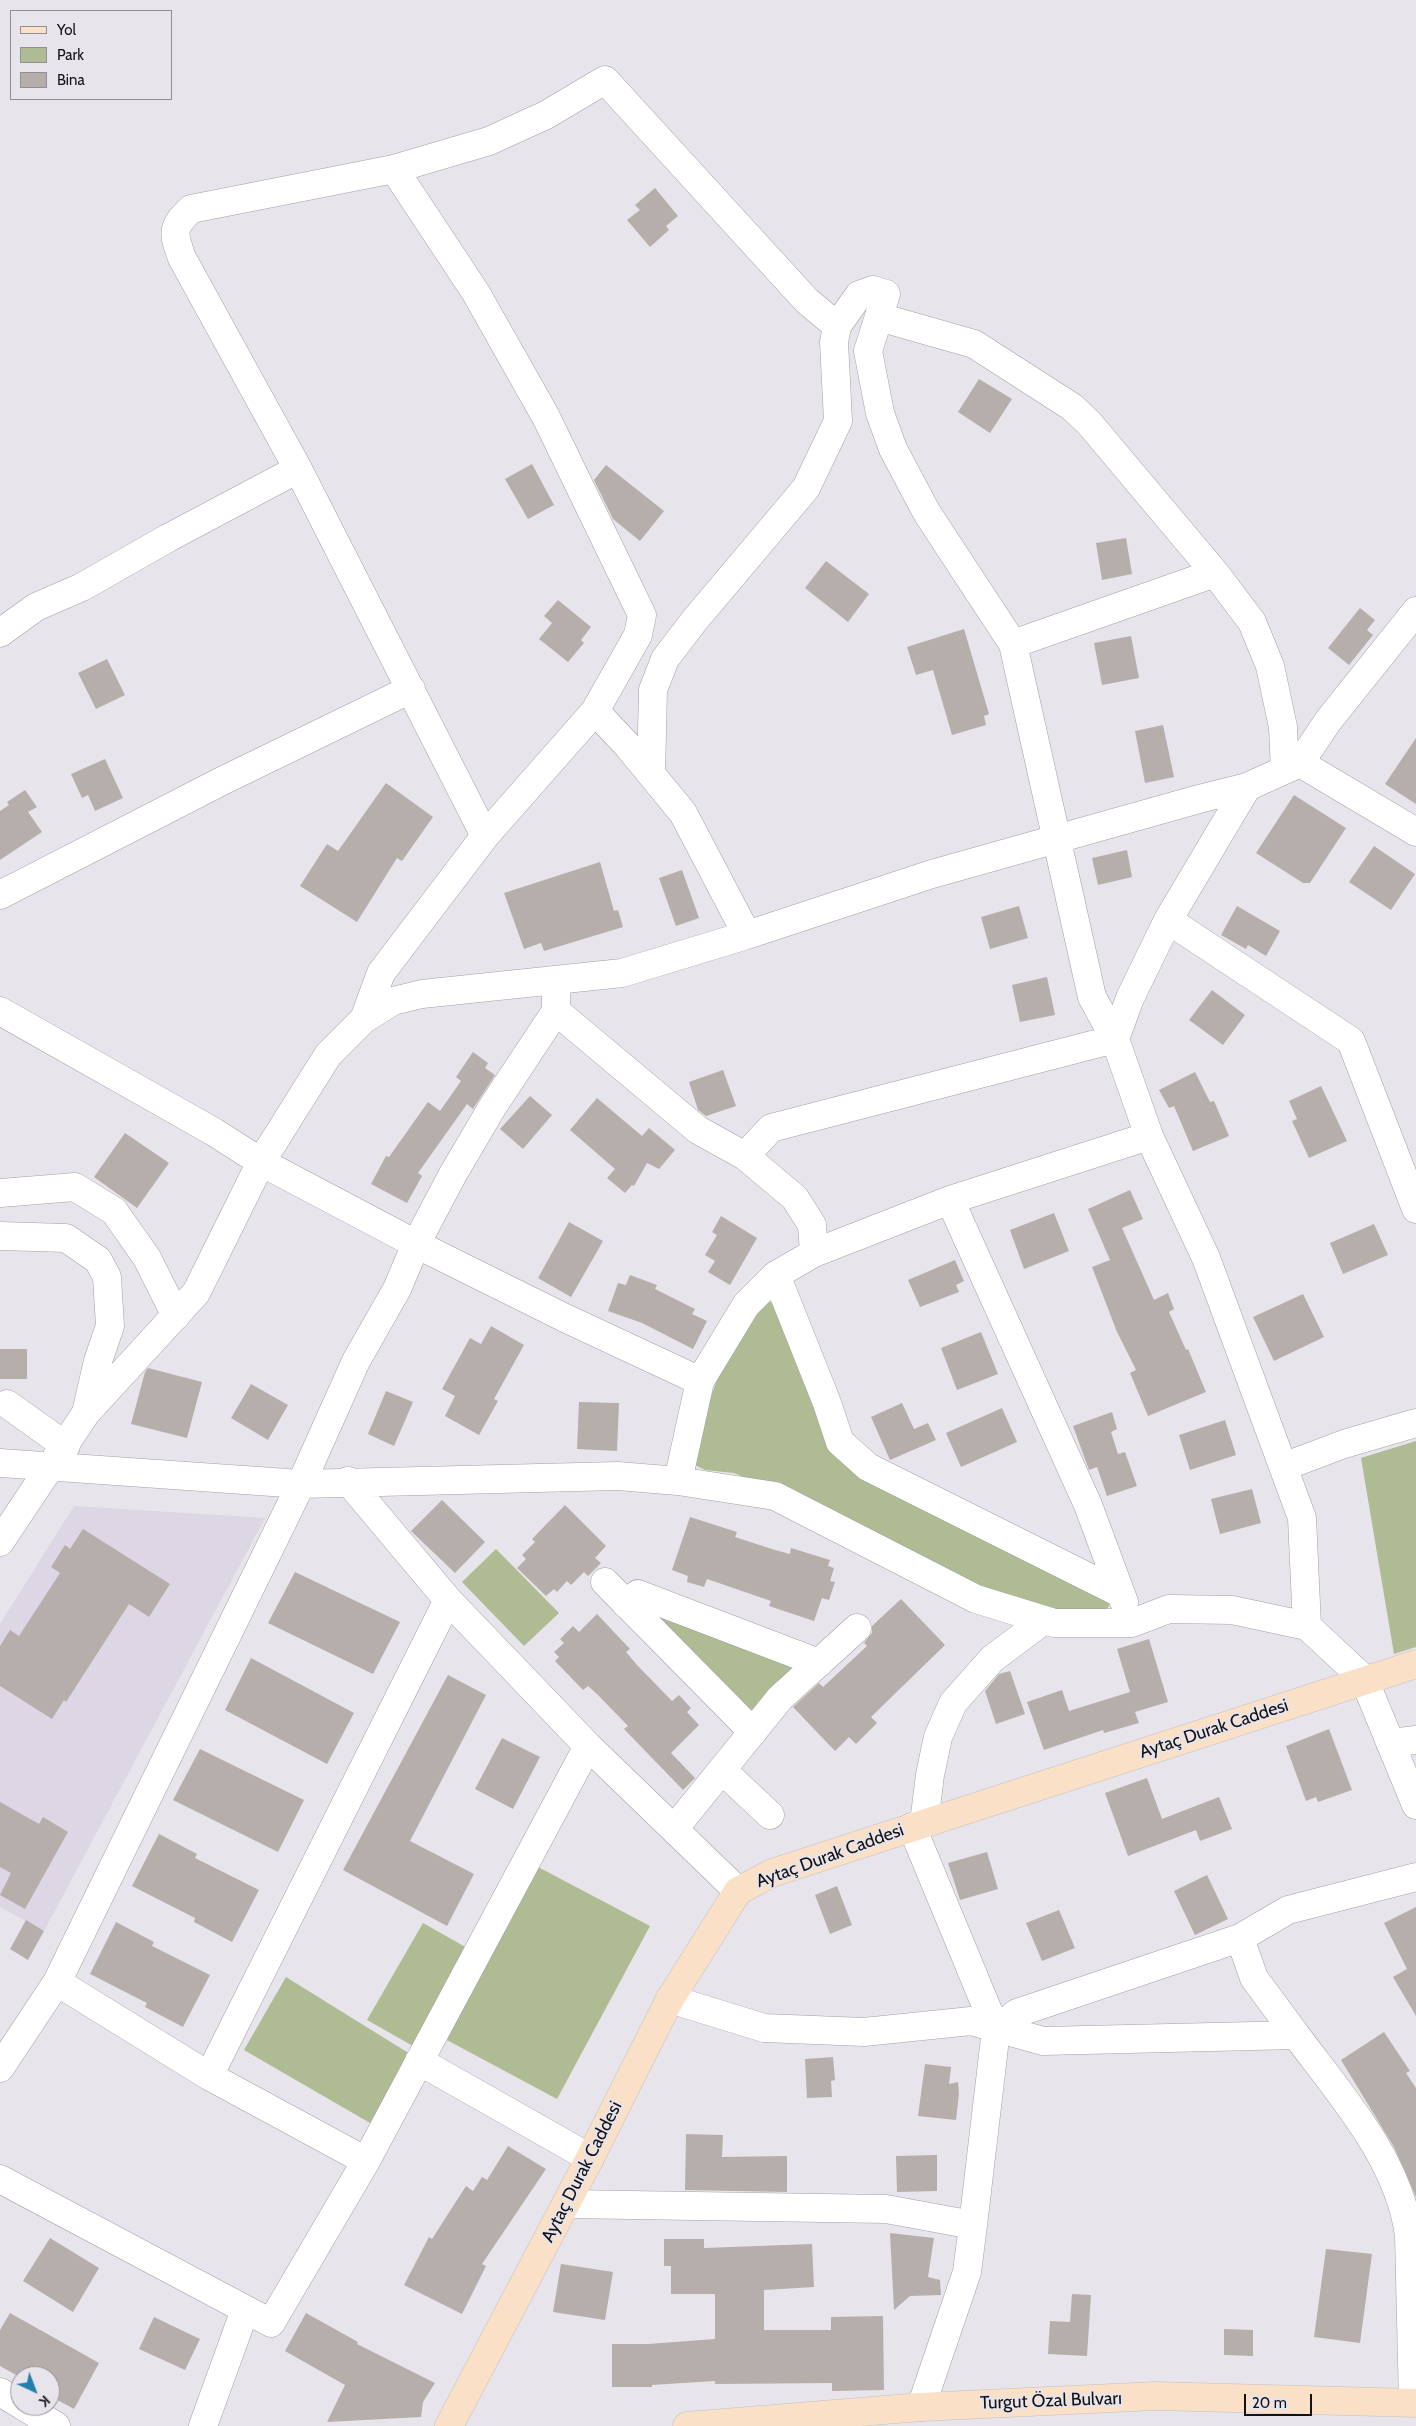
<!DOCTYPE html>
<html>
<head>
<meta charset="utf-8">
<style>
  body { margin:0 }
  #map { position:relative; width:1416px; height:2426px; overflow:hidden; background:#e7e4eb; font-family:Cabin,sans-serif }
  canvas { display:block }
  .legend { position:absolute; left:10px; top:10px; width:162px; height:90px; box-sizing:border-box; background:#e7e4eb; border:1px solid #929095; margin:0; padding:6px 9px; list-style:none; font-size:15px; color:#121113 }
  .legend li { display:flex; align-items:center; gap:10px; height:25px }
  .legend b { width:25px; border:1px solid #929095 }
  .north { position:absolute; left:10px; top:2366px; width:50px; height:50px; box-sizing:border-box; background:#e7e4eb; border:1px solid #929095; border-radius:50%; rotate:137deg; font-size:14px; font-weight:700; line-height:20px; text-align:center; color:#121113 }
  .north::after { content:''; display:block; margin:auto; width:18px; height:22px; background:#2380ad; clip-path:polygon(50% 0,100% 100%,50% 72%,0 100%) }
  .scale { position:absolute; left:1244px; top:2394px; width:68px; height:22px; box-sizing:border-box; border:2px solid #121113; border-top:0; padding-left:6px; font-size:15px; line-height:18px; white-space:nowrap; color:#121113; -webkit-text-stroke:4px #e7e4eb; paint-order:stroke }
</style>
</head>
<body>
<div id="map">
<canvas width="1416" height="2426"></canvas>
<ul class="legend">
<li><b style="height:6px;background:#fae0c6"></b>Yol</li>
<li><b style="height:14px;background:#afbb92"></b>Park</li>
<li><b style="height:14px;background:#b6aeab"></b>Bina</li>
</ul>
<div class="north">K</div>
<div class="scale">20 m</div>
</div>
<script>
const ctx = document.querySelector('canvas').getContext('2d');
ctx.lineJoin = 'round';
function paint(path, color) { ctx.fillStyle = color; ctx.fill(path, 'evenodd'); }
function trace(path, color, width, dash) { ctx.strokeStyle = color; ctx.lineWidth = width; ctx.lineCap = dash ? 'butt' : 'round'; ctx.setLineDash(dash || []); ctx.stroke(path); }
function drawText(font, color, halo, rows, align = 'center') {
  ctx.font = font + ' Cabin,sans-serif'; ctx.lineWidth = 4; ctx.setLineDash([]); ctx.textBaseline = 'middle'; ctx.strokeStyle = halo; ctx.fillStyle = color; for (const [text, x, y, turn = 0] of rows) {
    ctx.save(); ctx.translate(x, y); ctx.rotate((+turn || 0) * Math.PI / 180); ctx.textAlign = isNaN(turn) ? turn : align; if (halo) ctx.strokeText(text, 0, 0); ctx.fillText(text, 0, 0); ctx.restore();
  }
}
paint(new Path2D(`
  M74,1506L265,1518L44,1931L0,1907V1624Z`), '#ddd6e4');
paint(new Path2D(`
  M767,1300L781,1309L820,1421L1111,1602L1106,1611L1070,1614L984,1596L776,1490L734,1473L705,1470L695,1465L692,1448L728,1350Z
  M1416,1441V1647L1394,1654L1361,1458Z
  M496,1549L559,1613L524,1646L462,1582Z
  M644,1605L802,1664L751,1718Z
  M538,1867L650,1926L557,2099L445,2039Z
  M423,1923L469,1949L413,2046L367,2020Z
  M286,1977L410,2054L370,2123L244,2050Z`), '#afbb92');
paint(new Path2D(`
  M655,188L678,216L666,226L669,230L650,247L627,220L640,210L635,205Z
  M979,379L1012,399L990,433L958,412Z
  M532,464L554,505L528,519L505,479Z
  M606,465L664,511L640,541L613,519L594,480Z
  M1126,538L1132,574L1102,580L1096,543Z
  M826,561L869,594L848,622L805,588Z
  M558,600L591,627L581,640L584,643L568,662L539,639L552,623L544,616Z
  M1360,608L1375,620L1367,630L1373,635L1349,665L1328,648Z
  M964,629L989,714L984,716L986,725L952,735L933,670L916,675L907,647Z
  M1131,636L1139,678L1102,685L1094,643Z
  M107,659L125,695L96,709L78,673Z
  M1163,725L1174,777L1145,783L1135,731Z
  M1416,738V804L1385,784Z
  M105,759L123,798L95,811L88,795L82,798L71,774Z
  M386,783L433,817L402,861L397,858L357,922L300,886L327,844L338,851Z
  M25,790L37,807L28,812L42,832L0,860V811L9,805L7,802Z
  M1294,795L1346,828L1310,883H1303L1256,853Z
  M1374,846L1415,874L1391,910L1349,882Z
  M1127,850L1132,877L1098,885L1092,858Z
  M600,862L614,911L618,910L623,927L544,951L541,943L524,949L504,893Z
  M682,870L699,918L676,926L659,878Z
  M1019,906L1028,938L990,949L981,917Z
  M1237,906L1280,931L1266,956L1248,945L1246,949L1221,935Z
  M1047,977L1055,1015L1020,1022L1012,985Z
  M1212,990L1245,1015L1223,1045L1189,1020Z
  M473,1052L488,1063L485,1068L495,1075L473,1109L467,1104L418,1173L422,1176L407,1203L371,1184L386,1156L389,1157L428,1102L440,1111L461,1081L456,1077Z
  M723,1070L736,1106L706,1116L698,1110L689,1082Z
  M1195,1072L1210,1102L1214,1101L1229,1136L1193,1151L1174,1106L1169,1108L1159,1090Z
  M1321,1086L1347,1141L1309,1158L1292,1121L1297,1119L1289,1101Z
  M530,1096L552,1115L523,1149L500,1129Z
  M597,1098L642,1136L649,1128L675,1150L659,1169L647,1163L634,1186L632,1185L625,1193L607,1178L615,1169L570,1130Z
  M125,1133L169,1163L137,1208L94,1177Z
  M1130,1190L1143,1219L1122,1228L1154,1300L1168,1293L1174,1309L1169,1312L1186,1350L1188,1349L1206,1392L1148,1416L1130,1373L1136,1370L1117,1332L1092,1267L1110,1260L1088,1209Z
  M1054,1213L1069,1251L1024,1269L1010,1230Z
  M721,1216L757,1238L730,1285L708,1272L715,1261L705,1255L717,1235L712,1232Z
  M569,1222L603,1241L571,1297L538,1278Z
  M1374,1224L1388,1255L1343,1274L1330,1243Z
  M955,1260L964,1281L956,1285L959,1292L920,1307L908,1280Z
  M630,1275L657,1285L655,1289L695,1309L692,1314L707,1321L693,1349L642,1323L608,1311L618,1283L626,1285Z
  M1303,1294L1324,1337L1274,1361L1253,1317Z
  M491,1326L524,1345L494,1399L498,1401L479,1435L445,1416L455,1396L442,1389L470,1338L481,1344Z
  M981,1332L998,1374L957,1390L941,1348Z
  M0,1349H27V1379H0Z
  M148,1368L202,1382L187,1438L131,1424L145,1372Z
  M251,1384L288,1405L268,1440L231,1418Z
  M386,1391L413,1402L394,1446L368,1434Z
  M579,1402L619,1403L617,1451L577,1449Z
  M902,1403L914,1429L928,1423L936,1440L890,1460L871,1417Z
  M1002,1408L1017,1442L961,1467L946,1433Z
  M1112,1412L1117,1429L1111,1432L1118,1454L1125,1452L1137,1486L1107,1496L1097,1467L1089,1470L1073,1426Z
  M1225,1420L1236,1455L1190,1470L1179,1435Z
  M1252,1489L1261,1523L1220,1534L1211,1499Z
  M442,1500L485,1542L455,1573L411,1531Z
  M565,1505L606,1546L595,1558L601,1563L588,1576L584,1572L571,1585L567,1581L557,1592L554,1589L546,1596L517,1568L526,1559L522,1555L535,1542L532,1539Z
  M690,1517L737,1532L735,1537L775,1550L790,1554L791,1548L830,1560L828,1566L834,1568L830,1581L835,1582L829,1600L822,1598L814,1621L769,1606L771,1601L707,1579L704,1587L687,1582L688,1576L672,1570Z
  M83,1529L170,1584L149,1617L129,1604L66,1702L64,1700L52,1719L0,1686V1646L10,1630L19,1636L60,1573L51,1567L65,1545L70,1549Z
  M295,1572L400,1622L373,1674L268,1623Z
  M901,1599L945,1645L871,1717L877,1723L856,1744L849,1737L835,1751L793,1707L819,1683L823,1687L867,1646L864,1643L872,1633V1626Z
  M597,1614L630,1649L626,1652L637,1665L672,1701L679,1695L691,1708L687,1712L699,1725L671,1753L695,1778L683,1790L624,1729L628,1726L598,1695L588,1686L583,1690L555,1661L559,1657L554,1652L564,1643L560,1639L573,1626L579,1632Z
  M1149,1639L1168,1702L1135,1712L1139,1723L1104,1733L1103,1730L1044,1750L1027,1702L1062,1690L1069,1711L1130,1692L1117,1649Z
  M251,1658L354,1713L327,1764L225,1710Z
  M1010,1671L1025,1714L996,1724L985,1691L999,1674Z
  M448,1675L486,1695L410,1841L474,1874L447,1926L343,1870Z
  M1329,1729L1352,1790L1318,1802L1316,1797L1306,1801L1286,1746Z
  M502,1738L540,1757L513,1809L475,1789Z
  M200,1749L304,1800L278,1852L173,1800Z
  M1147,1778L1162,1819L1219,1797L1232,1829L1200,1841L1196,1830L1128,1856L1105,1793Z
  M0,1802L39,1824L43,1817L68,1832L25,1909L0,1895L11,1873L0,1867Z
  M159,1834L197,1854L195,1858L259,1890L232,1942L194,1922L195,1918L132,1886Z
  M987,1852L998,1889L960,1900L948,1863Z
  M1207,1875L1228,1919L1195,1935L1174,1891Z
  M837,1886L852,1925L830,1934L815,1895Z
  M1416,1907V2016L1393,1977L1407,1969L1384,1923Z
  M1059,1910L1075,1948L1042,1961L1026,1923Z
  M26,1920L44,1931L28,1960L10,1949Z
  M116,1922L154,1942L152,1946L210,1975L183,2027L145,2007L147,2003L90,1974Z
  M1384,2032L1410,2071L1406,2073L1416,2088V2197L1394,2147L1341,2060Z
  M833,2057L835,2080L831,2081L832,2097L807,2098L805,2059Z
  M925,2064L951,2067L949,2084L958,2082L959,2094L956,2120L918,2116Z
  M686,2134L723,2135L722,2157L787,2156V2192L685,2190Z
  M508,2146L546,2169L482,2264L486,2266L462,2314L404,2285L429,2237L432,2239L466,2186L473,2191L482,2177L487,2180Z
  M937,2155V2191L897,2192L896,2156Z
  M890,2233L934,2238L928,2277L940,2280L941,2295L910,2296L894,2310Z
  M50,2238L99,2268L73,2312L23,2281Z
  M664,2239H704V2248L812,2244L814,2287L764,2290V2330H831V2317L883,2316L884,2390L832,2391V2383L715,2384V2381L652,2385V2387H612V2344H648L715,2339V2294H671V2266H664Z
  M1326,2249L1372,2254L1360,2343L1314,2337Z
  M561,2264L613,2272L605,2320L553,2312Z
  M1072,2294L1091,2295L1087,2356L1048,2354L1050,2321L1070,2322Z
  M10,2313L99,2363L74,2409L50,2396V2376H18L0,2366V2330Z
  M306,2313L358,2342L357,2344L435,2383L423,2402L421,2417L327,2422L345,2385L285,2351Z
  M154,2317L200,2339L185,2370L139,2349Z
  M1224,2329L1253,2330V2356L1224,2355Z`), '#b6aeab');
const minor = new Path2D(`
  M879,317L974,344L1072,407L1089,423L1215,573L1252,622L1270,666L1283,727L1285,769
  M0,633L36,607L82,587L168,538L298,469
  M1013,644L1215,573
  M595,711L628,746L683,813L747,935
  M1300,763L1328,721L1416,611
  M651,774L653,690L665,659L694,621L806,488L838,421L834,342L837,326L859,295L873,290L886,294L868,351L880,413L893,449L927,513L1013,644L1092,997L1115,1039L771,1128L745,1156
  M1247,787L1168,920L1130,998L1115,1039L1149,1136L1206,1258L1302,1518L1307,1626
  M485,836L298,469L182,258C173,233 171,228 191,209L394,169L489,141L546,115L605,80L807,301L837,326
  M0,895L222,781L411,689
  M1168,920L1351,1041L1416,1209
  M0,1011L214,1132L261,1162L416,1244L565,1318L700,1381
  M556,1011L698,1130L745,1156L795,1198L812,1225L814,1253
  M364,1019L381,973L485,836L595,711L638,635L642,615L546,417L476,293L394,169
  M0,1193L75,1187L114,1211L147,1258L176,1316
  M950,1200L1088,1505L1124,1602
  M0,1236L66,1238L98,1260L107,1277L110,1326L98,1361L86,1413
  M776,1275L827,1403L840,1442L868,1467L1120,1593
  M7,1404L66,1446
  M0,1463L301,1484L618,1476L678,1481L775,1496L976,1599L1054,1623H1132L1169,1609L1232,1610L1307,1626L1364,1679L1416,1805
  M1283,1467L1344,1444L1416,1423
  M348,1481L448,1600L588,1746L738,1891
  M678,1481L700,1381L746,1305L776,1275L814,1253L950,1200L1149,1136
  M0,1542L86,1413L196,1293L261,1162L328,1055L364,1019L393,1001L422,994L622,973L747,935L932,874L1199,799L1247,787L1300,763L1416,832
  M605,1582L753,1732
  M626,1604L638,1594L819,1663
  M1390,1743L1416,1740
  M722,1770L770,1815
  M924,1823L930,1775L938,1737L953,1703L992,1659L1044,1620
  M912,1827L996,2030L973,2225
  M674,1829L780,1698L857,1628
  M1240,1938L1254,1978L1296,2035
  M57,1982L209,2076L366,2161
  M670,1999L764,2028L864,2032L971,2021L1043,2041L1296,2035C1340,2094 1400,2161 1409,2236L1413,2402
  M996,2030L1017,2013L1240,1938L1288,1910L1416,1877
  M419,2061L590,2158
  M0,2068L57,1982L301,1484L356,1361L397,1289L416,1244L453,1174L493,1106L556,1011V980
  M209,2076L448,1600
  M0,2179L271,2323L366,2161L588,1746
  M566,2204L886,2209L973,2225L967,2272L921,2407
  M0,2392L20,2404
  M23,2406L56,2426
  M203,2426L245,2310`);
const major = new Path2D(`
  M449,2426L590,2158L670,1999L738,1891L772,1873L1416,1664
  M687,2426L921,2407L1156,2396L1416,2403`);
trace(minor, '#a3a0a6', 29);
trace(major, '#c1c1c2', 29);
trace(minor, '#fff', 28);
trace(major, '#fae0c6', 28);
drawText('18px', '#121113', '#e7e4eb', [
  ["Aytaç Durak Caddesi",1214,1729,-18],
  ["Aytaç Durak Caddesi",830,1856,-20],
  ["Aytaç Durak Caddesi",582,2172,-63],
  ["Turgut Özal Bulvarı",1051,2401,-2]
]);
</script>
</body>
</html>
